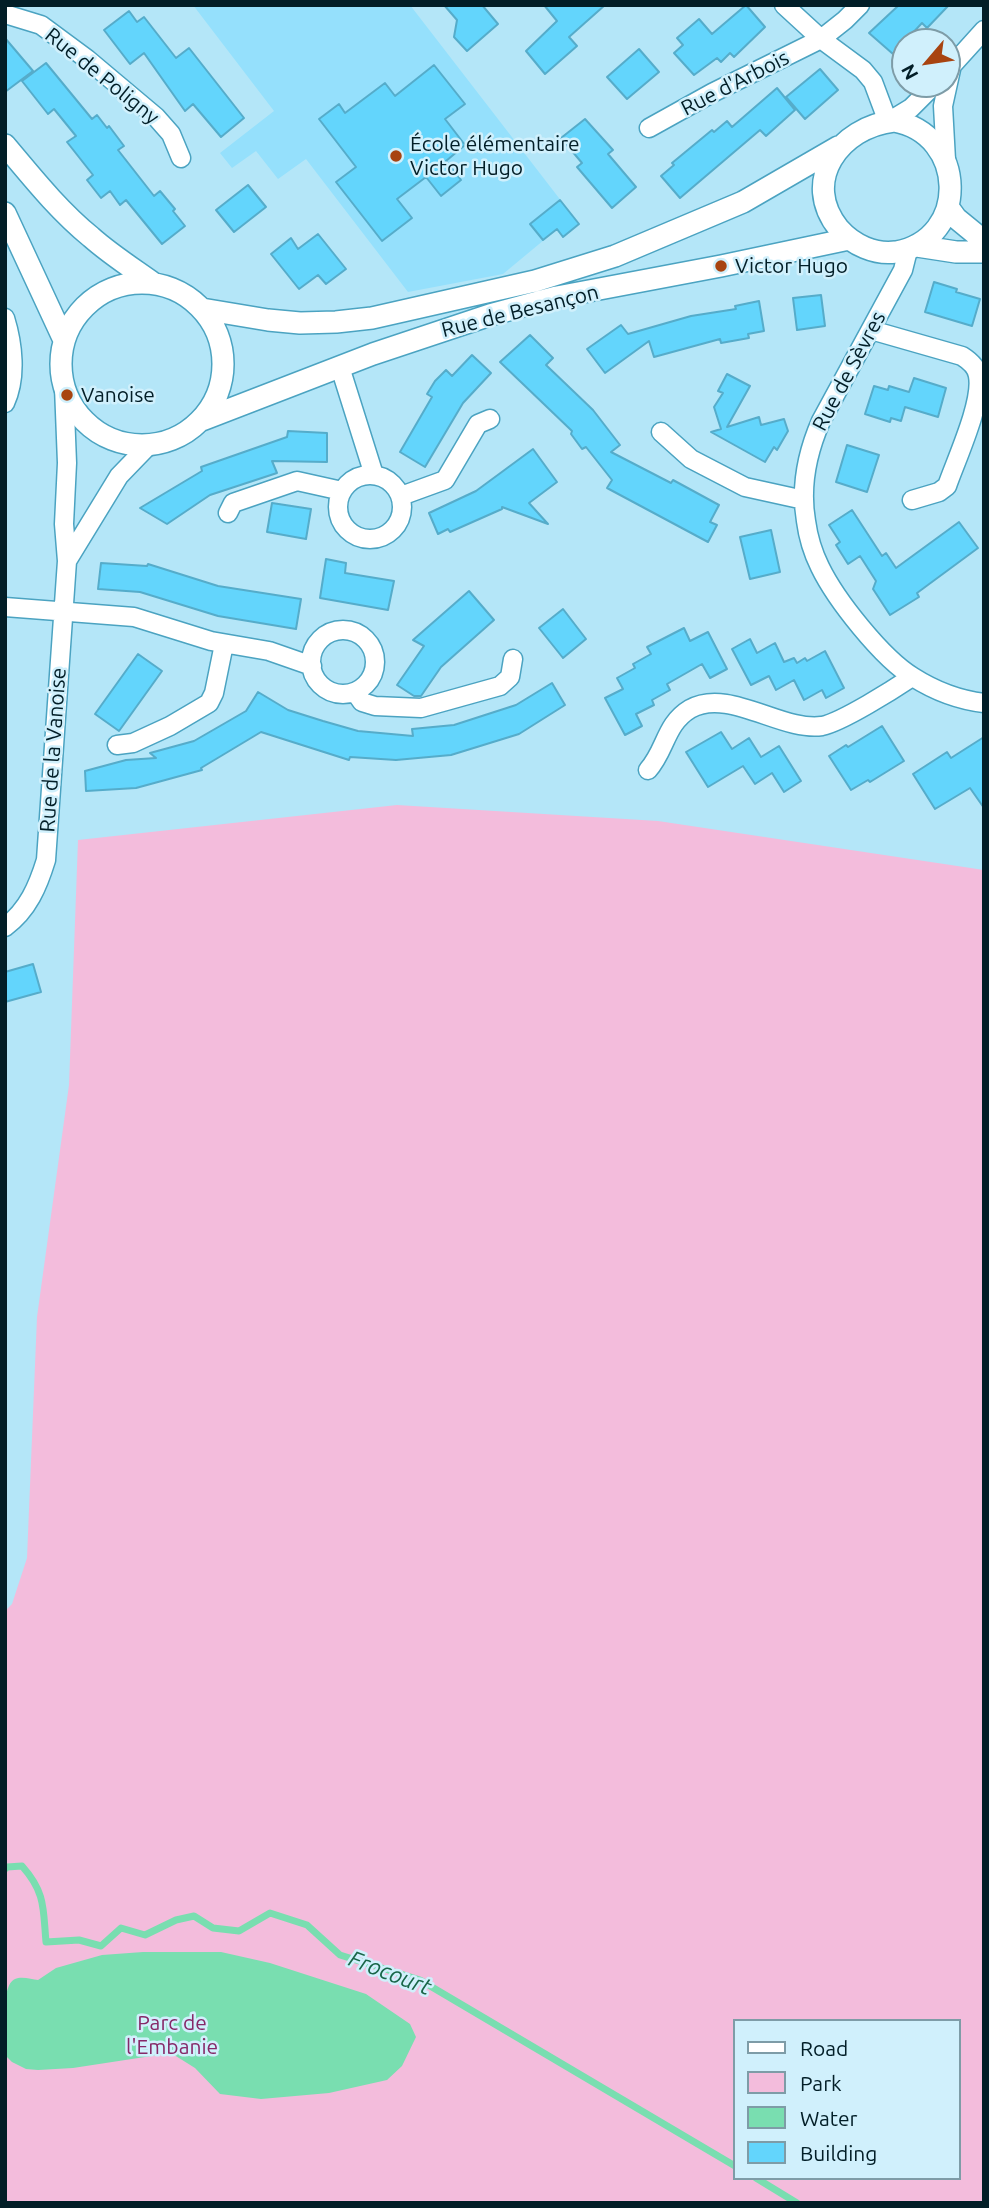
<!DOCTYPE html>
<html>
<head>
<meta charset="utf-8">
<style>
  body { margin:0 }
  #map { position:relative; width:989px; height:2208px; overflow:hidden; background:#b4e6f8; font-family:Ubuntu,sans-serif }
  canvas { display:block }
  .frame { position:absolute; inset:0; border:7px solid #021e27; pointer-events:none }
  .legend { position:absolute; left:733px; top:2019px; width:228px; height:161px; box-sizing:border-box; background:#d0f0fc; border:2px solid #7e9ca7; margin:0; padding:9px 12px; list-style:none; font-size:21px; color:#021e27 }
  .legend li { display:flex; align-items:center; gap:14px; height:35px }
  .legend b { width:35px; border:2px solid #7e9ca7 }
  .north { position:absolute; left:891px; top:28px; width:70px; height:70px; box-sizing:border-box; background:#d0f0fc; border:2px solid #7e9ca7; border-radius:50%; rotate:241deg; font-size:19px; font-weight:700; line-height:28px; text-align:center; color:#021e27 }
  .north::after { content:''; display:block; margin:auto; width:24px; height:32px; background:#a84411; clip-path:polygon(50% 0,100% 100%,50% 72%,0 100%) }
</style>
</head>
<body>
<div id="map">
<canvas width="989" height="2208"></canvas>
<div class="frame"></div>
<ul class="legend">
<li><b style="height:9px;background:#fff"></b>Road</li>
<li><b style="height:19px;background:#f3bcdc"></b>Park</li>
<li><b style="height:19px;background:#79deb0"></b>Water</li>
<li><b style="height:19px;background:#63d5fc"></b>Building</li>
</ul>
<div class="north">N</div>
</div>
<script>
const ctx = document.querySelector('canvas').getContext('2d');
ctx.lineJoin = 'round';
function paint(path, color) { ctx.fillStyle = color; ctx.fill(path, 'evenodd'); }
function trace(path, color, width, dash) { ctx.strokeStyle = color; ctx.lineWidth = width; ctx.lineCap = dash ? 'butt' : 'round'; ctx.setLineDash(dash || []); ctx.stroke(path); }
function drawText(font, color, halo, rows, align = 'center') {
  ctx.font = font + ' Ubuntu,sans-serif'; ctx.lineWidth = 5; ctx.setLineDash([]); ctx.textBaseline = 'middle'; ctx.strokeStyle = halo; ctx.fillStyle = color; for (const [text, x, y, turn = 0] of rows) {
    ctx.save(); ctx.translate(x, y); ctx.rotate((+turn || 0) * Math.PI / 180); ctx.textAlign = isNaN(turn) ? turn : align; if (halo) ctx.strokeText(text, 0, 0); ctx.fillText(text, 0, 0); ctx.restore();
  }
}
paint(new Path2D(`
  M193,5H410L579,224L563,237L556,230L503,274L408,292L306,159L278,179L256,151L232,168L220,153L274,111Z`), '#95e0fc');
paint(new Path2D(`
  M397,805L658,821L984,870V2203H5V1611L12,1604L27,1558L37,1317L69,1085L78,840ZM735,2021H959V2178H735Z`), '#f3bcdc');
paint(new Path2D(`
  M143,1952H221L270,1963L366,1994L410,2024L416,2037L402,2066L387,2080L329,2093L261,2099L220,2094L195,2068L171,2053L73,2068L38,2070L26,2069L12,2062L5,2055C5,2040 0,1985 15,1979C21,1976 32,1979 38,1980L56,1968L102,1955Z`), '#79deb0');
trace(new Path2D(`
  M5,1869L7,1867L22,1866C46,1893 43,1909 46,1942L79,1940L101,1946L121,1928L145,1935L176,1920L194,1916L213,1928L239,1931L270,1913L307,1925L340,1955L420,1980L735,2166
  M756,2178L797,2203`), '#79deb0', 7);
const building = new Path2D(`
  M444,5H482L498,24L467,51L454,37L457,20Z
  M544,5H605L569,37L577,46L545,74L526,51L557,21Z
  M746,5L765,27L734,57L730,53L721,62L717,58L694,75L674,53L683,45L677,38L699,19L712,34Z
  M899,5H949L927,28L922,23L893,54L869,33Z
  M129,11L137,22L144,17L176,58L189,48L244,118L221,137L193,104L185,111L144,53L130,64L104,30Z
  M5,38L33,71L5,92Z
  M639,49L659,72L627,99L607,77Z
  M46,63L92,119L97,115L107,128L109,126L124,146L118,150L154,196L160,191L175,209L173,211L185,226L162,244L126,200L120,205L110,191L101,198L87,180L93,175L67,142L76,136L54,109L48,114L22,81Z
  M434,65L465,104L445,119L465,145L446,161L461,180L441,196L426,177L397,199L412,218L382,241L336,182L356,167L319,119L339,104L345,113L385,83L395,96Z
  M820,69L838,90L805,119L786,97Z
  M777,88L795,110L766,136L760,130L680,198L661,176L674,165L672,163L712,130L714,132L727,121L732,127Z
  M585,119L613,150L608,154L636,187L612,208L577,167L582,163L561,138Z
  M248,185L266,207L234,232L216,210Z
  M560,200L579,224L563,237L557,229L543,240L530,224Z
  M318,234L346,269L326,284L318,275L299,289L271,254L291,238L298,249Z
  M934,282L957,289L956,292L980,299L972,326L925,312Z
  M821,295L825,326L797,330L793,298Z
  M759,301L764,331L748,334L749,338L721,343L720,339L654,357L649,341L605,373L587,349L621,325L628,334L691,316L736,309L735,306Z
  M530,335L553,358L546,365L593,410L620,445L611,452L671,483L673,480L719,505L710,522L717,525L708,542L607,488L612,480L586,447L582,449L571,434L572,431L500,362Z
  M472,355L491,373L463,403L425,467L400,452L432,397L427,394L435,381L446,370L452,376Z
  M727,374L750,386L727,427L759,417L761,425L784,419L788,431L777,450L774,447L765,462L711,432L721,429L714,407L723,393L718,391Z
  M914,378L946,388L938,417L905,407L901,421L891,418L890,422L865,414L874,386L888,390L889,386L909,392Z
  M288,431L327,433V462L272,461L277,473L210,495L167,524L140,508L202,471L201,467L287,437Z
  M847,445L879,455L867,492L836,482Z
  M533,449L557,482L529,503L548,524L502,507V509L450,532L448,529L438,534L429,513L476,491Z
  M272,503L311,509L306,539L267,532Z
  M852,510L882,556L886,553L896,568L959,522L978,548L917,593L919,597L890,615L873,589L876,581L860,556L848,564L836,545L840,542L829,525Z
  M771,530L780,572L750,579L740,537Z
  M326,559L346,563L345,573L394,581L388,610L320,598Z
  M101,563L147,566L148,564L218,586L301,599L296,629L218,616L140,592L98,589Z
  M469,591L494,620L441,667L421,696H414L397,685L424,646L413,640Z
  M563,609L586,639L563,658L539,628Z
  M684,628L690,641L708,632L727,669L710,678L702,664L667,684L670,690L652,700L654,705L636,714L642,726L625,735L605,698L623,689L617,678L635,668L633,664L651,654L647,647Z
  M750,639L757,653L775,643L784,662L794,658L797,663L805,658L807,661L825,651L844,688L826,698L822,690L804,700L794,680L776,690L769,676L751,685L732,649Z
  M138,654L162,671L119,731L95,714Z
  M552,683L565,705L519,734L451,755L396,760L350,757L349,760L261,732L201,768L202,770L136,788L86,791L85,771L126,760L156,758L150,753L194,741L246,711L258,692L288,710L323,721L358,731L413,736L412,729L454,725L516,705Z
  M882,726L904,761L870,782L868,780L851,790L829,756L846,745L848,747Z
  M721,732L732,749L749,738L761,757L779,746L801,781L784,792L772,773L755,784L743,766L708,787L686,752Z
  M984,737V808L970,788L935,809L913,774L947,752L951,758Z
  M33,964L41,992L5,1002V972Z`);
paint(building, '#63d5fc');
trace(building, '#55acca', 2);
const minor = new Path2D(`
  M784,5L821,39L863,70L873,82L888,122L911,108L935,84
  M5,14L41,25L87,59L156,117L171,134L181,158
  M947,71L984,30
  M649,128L712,93L821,39L845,20L860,5
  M946,160L943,106L952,65
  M908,250L903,270L821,421C807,453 800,486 806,521C808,536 813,553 820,567C836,600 882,658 913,677C935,691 959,700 984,703
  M5,318C13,344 17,377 5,403
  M871,330L962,356C970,361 977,367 978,376C983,402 956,460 947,486L939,492L912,500
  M340,367L374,475
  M661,432L691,459L745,487L804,500
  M338 507a32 32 0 1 1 64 0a32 32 0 1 1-64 0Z
  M401,496L445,480L478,424L490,419
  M228,513L233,503L297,481L342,491
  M67,561L119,476L148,446
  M5,607L134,617L211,641L269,651L312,666
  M311 662a32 32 0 1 1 64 0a32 32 0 1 1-64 0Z
  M355,692L362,702L375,706L421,708L500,686L510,677L513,659
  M117,745L133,743L170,726L209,703L214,693L224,644
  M648,770C666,750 665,724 690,709C728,687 782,732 822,726C842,722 894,689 912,677
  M5,927C28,910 38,886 46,860L67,561L64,524L67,463L64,387`);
const tertiary = new Path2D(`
  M894,121C967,134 970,239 896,252C875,255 853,245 839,229C800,181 840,127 894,121Z
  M5,145C32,177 58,210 91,237C110,254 132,268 153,283
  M948,207L956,218L984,241
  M5,213L64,340
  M917,246L956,252H984
  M61 364a81 81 0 1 1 162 0a81 81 0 1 1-162 0Z
  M202,309L268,320L300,323L336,322L372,318L535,281L615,256L743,202L838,147
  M202,420L373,354L490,315L557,297L721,266L849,239`);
trace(minor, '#4ba3c1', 21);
trace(tertiary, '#4ba3c1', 24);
trace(minor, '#fff', 18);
trace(tertiary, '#fff', 21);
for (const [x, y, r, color] of [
  [396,156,7,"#a84411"],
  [721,266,7,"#a84411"],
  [67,395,7,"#a84411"]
]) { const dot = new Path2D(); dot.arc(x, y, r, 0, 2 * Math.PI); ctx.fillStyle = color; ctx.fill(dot); trace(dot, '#d0f0fc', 2.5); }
drawText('21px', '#021e27', '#d0f0fc', [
  ["Rue de Poligny",102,76,39],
  ["Rue d'Arbois",735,83,-27],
  ["Rue de Besançon",520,311,-14],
  ["Rue de Sèvres",849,371,-62],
  ["Rue de la Vanoise",53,750,-86]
]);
drawText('21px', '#021e27', '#d0f0fc', [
  ["École élémentaire",410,144],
  ["Victor Hugo",410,168],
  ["Victor Hugo",735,266],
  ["Vanoise",81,395]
], 'left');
drawText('21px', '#862868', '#d0f0fc', [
  ["Parc de",172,2023],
  ["l'Embanie",172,2047]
]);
drawText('italic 23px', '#196648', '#d0f0fc', [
  ["Frocourt",390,1973,21]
]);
</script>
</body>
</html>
